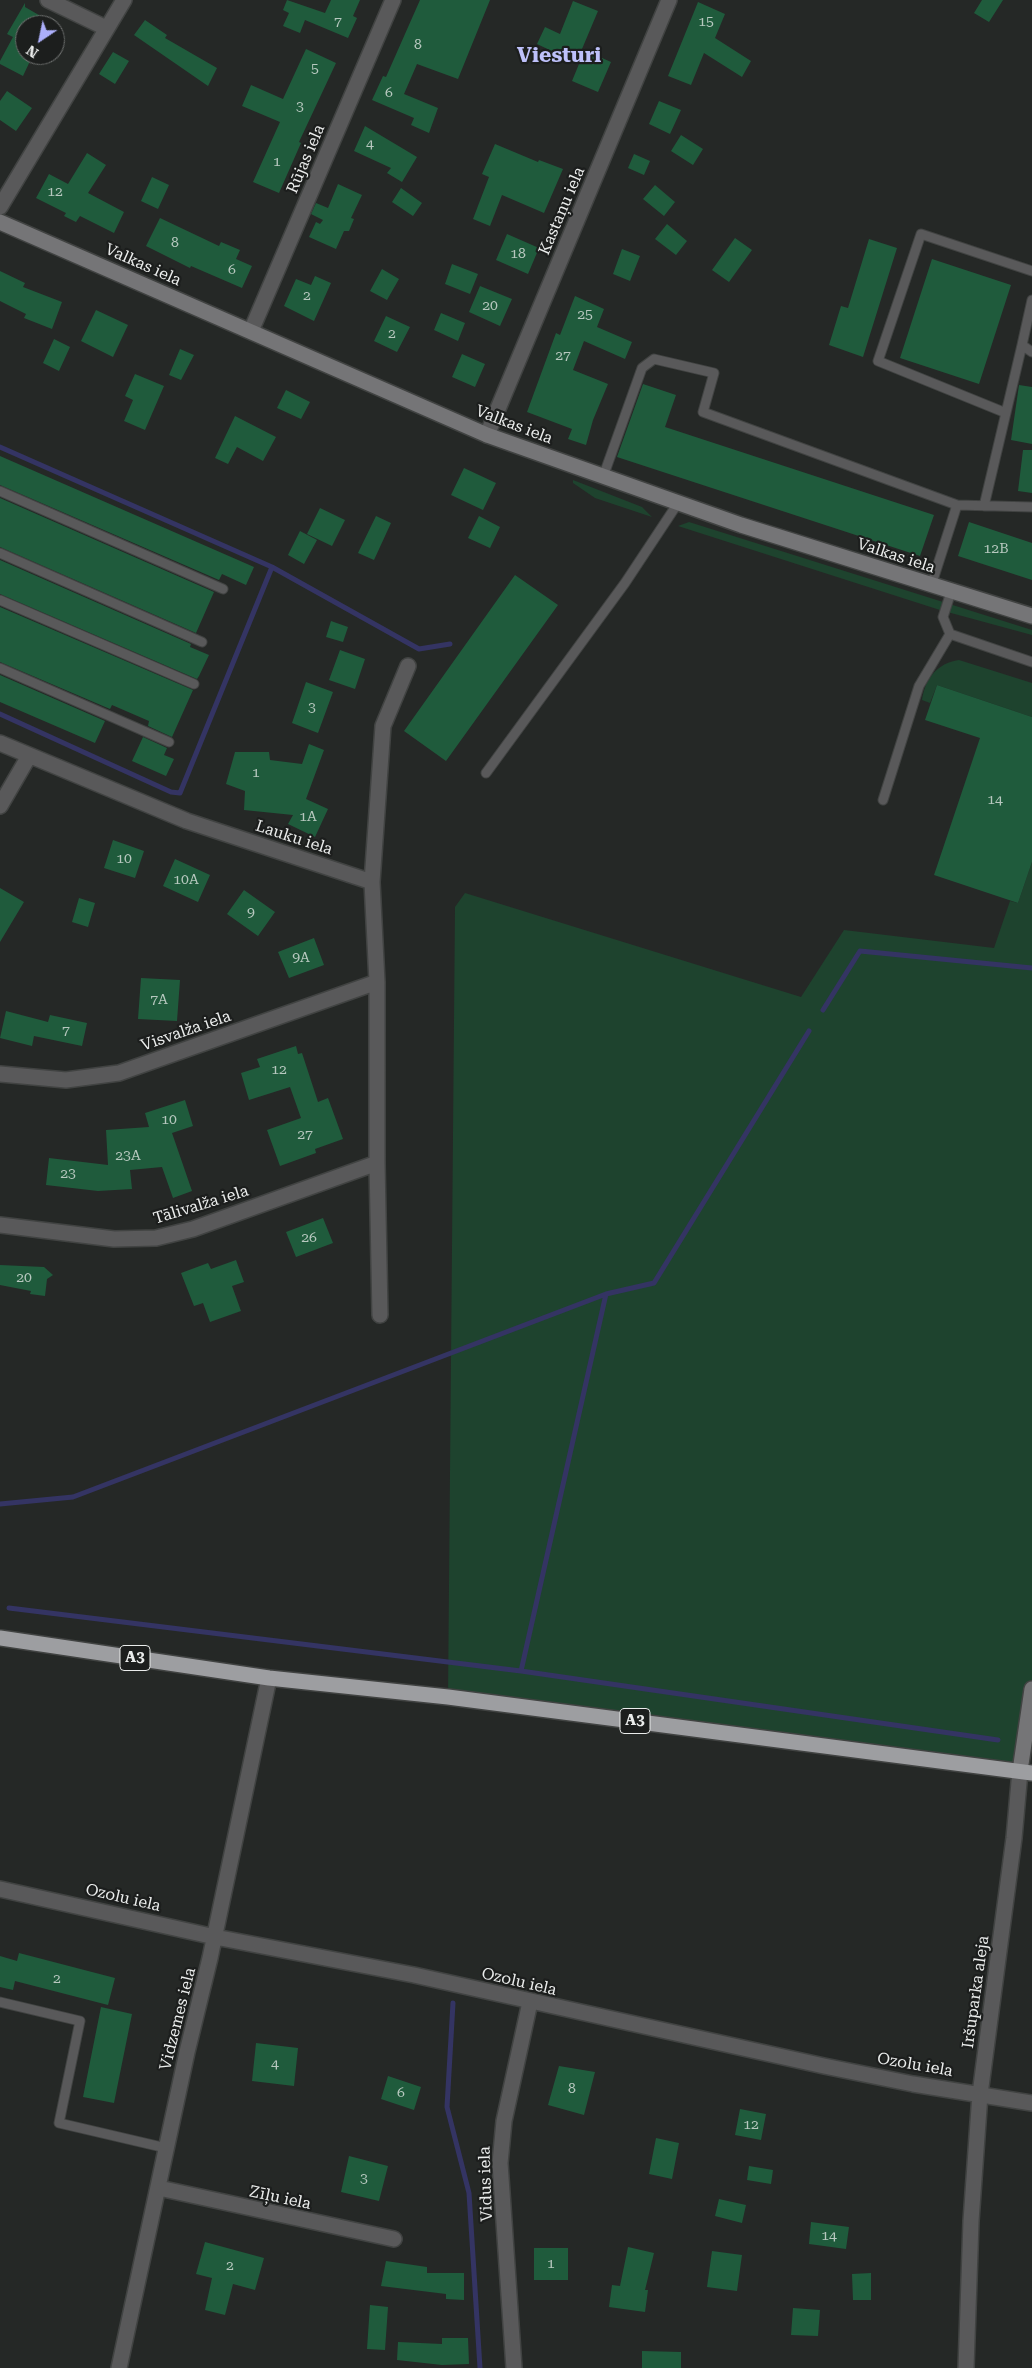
<!DOCTYPE html>
<html>
<head>
<meta charset="utf-8">
<style>
  body { margin:0 }
  #map { position:relative; width:1032px; height:2368px; overflow:hidden; background:#252826; font-family:"Roboto Serif",serif }
  canvas { display:block }
  .north { position:absolute; left:15px; top:15px; width:50px; height:50px; box-sizing:border-box; background:#1c1e1d; border:1px solid #6e706f; border-radius:50%; rotate:214deg; font-size:14px; font-weight:700; line-height:20px; text-align:center; color:#eaeceb }
  .north::after { content:''; display:block; margin:auto; width:18px; height:22px; background:#acaffb; clip-path:polygon(50% 0,100% 100%,50% 72%,0 100%) }
</style>
</head>
<body>
<div id="map">
<canvas width="1032" height="2368"></canvas>
<div class="north">N</div>
</div>
<script>
const ctx = document.querySelector('canvas').getContext('2d');
ctx.lineJoin = 'round';
function paint(path, color) { ctx.fillStyle = color; ctx.fill(path, 'evenodd'); }
function trace(path, color, width, dash) { ctx.strokeStyle = color; ctx.lineWidth = width; ctx.lineCap = dash ? 'butt' : 'round'; ctx.setLineDash(dash || []); ctx.stroke(path); }
function drawText(font, color, halo, rows, align = 'center') {
  ctx.font = font + ' "Roboto Serif",serif'; ctx.lineWidth = 4.5; ctx.setLineDash([]); ctx.textBaseline = 'middle'; ctx.strokeStyle = halo; ctx.fillStyle = color; for (const [text, x, y, turn = 0] of rows) {
    ctx.save(); ctx.translate(x, y); ctx.rotate((+turn || 0) * Math.PI / 180); ctx.textAlign = isNaN(turn) ? turn : align; if (halo) ctx.strokeText(text, 0, 0); ctx.fillText(text, 0, 0); ctx.restore();
  }
}
paint(new Path2D(`
  M573,480L642,507L652,517L595,498L573,483Z
  M689,522L1032,630V635L940,610L678,526Z
  M959,660L1032,683V717L937,685L930,703L922,700C925,679 937,663 959,660Z
  M1032,862V1689L1020,1771L448,1697L455,907L465,893L801,997L844,930L994,948L1010,901L1018,903Z`), '#1e432e');
trace(new Path2D(`
  M0,447L272,567L419,649L450,644
  M0,714L171,792L180,793L272,567
  M823,1010L860,951L1032,968
  M0,1504L73,1497L606,1294L654,1283L809,1031
  M9,1608L521,1671L998,1740
  M521,1671L606,1294
  M453,2003L447,2107L469,2193L480,2368`), '#343463', 5);
paint(new Path2D(`
  M287,0L325,13L331,0H360L353,16L357,18L348,38L305,20L300,33L283,26L289,13L283,10Z
  M420,0H490L458,79L417,64L404,94L438,108L429,133L411,125L414,118L372,100L383,76L386,77Z
  M982,0H1003L989,22L974,13Z
  M573,1L598,11L582,49L611,62L598,92L572,81L579,64L537,44L545,27L560,34Z
  M698,2L725,14L715,38L751,61L742,77L704,53L691,85L668,76Z
  M25,3V7L56,25H25V56L31,59L23,76L0,64V61L13,37L7,34Z
  M145,20L167,35L165,38L217,68L208,86L134,35Z
  M306,49L336,63L299,142L301,143L279,193L253,182L280,122L242,106L251,85L283,99Z
  M113,52L129,61L115,84L99,74Z
  M7,91L32,108L16,131L0,120V101Z
  M659,101L681,110L670,134L649,124Z
  M365,126L417,157L402,182L387,173L391,168L354,151Z
  M681,135L703,149L693,165L671,151Z
  M495,144L538,162L539,160L563,169L544,213L502,195L490,226L473,219L489,177L482,174Z
  M87,153L106,165L88,193L124,212L114,233L80,216L76,222L64,216L66,213L36,198L49,174L68,184Z
  M634,154L650,161L644,175L628,168Z
  M152,177L169,185L158,209L141,201Z
  M338,184L362,195L351,218L354,219L349,231H344L336,249L309,237L316,222L320,224L323,220L311,214L316,203L328,208Z
  M655,185L675,202L664,216L643,199Z
  M401,188L422,203L413,216L392,202Z
  M160,218L219,246L221,242L240,250L236,259L252,266L242,288L191,266L190,268L146,246Z
  M667,224L687,241L676,255L655,239Z
  M507,234L539,248L528,274L496,260Z
  M735,238L752,250L729,282L712,270Z
  M869,239L897,248L863,357L829,345L841,306L848,308Z
  M622,249L640,256L630,281L613,274Z
  M932,259L1011,285L979,384L900,358Z
  M452,264L478,274L470,294L445,284Z
  M382,269L399,279L387,300L370,291Z
  M0,271L25,283L23,287L62,302L52,329L24,318L26,314L0,301Z
  M315,276L331,283L314,321L284,306L296,279L311,285Z
  M480,286L512,299L500,326L469,312Z
  M575,296L604,309L597,327L632,342L625,359L584,341L573,370L608,384L593,420L586,445L568,439L572,429L527,412L556,333L560,335Z
  M96,310L128,325L113,357L81,341Z
  M441,313L465,323L458,341L434,330Z
  M386,316L410,327L397,352L374,341Z
  M54,339L70,347L59,371L43,363Z
  M180,349L194,355L181,380L169,375Z
  M462,354L485,364L475,387L452,377Z
  M135,374L164,386L145,430L124,421L133,400L125,396Z
  M643,384L676,395L665,427L934,515L920,556L617,457Z
  M1019,385L1032,387V444L1011,440Z
  M286,390L310,402L301,419L277,408Z
  M235,416L276,437L263,461L237,447L228,464L215,458Z
  M1023,450H1032V493L1018,491Z
  M0,456L254,567L246,585L222,574L219,580L0,485Z
  M464,468L496,483L483,510L451,495Z
  M0,498L214,592L196,633L0,547Z
  M320,508L345,520L332,546L307,534Z
  M376,516L391,523L374,560L358,553Z
  M479,516L500,527L490,548L468,538Z
  M969,522L1032,543V580L958,556Z
  M300,531L317,540L304,564L288,555Z
  M0,560L191,644L190,647L209,655L199,676L197,679L0,594Z
  M515,575L558,605L446,761L404,731Z
  M0,607L193,690L172,737L148,726L149,721L112,705L110,709L0,662Z
  M331,621L348,627L343,642L326,637Z
  M340,650L365,659L355,689L329,680Z
  M0,675L105,721L95,743L0,702Z
  M306,682L333,692L318,733L292,723Z
  M937,685L1032,717V862L1018,903L934,875L980,738L925,720Z
  M143,737L167,748L164,755L174,759L166,776L132,761Z
  M309,744L324,750L306,799L328,809L315,837L288,824L293,815L244,810L245,791L226,784L235,752H269L270,760L302,764Z
  M113,840L144,851L135,878L104,868Z
  M175,859L210,875L198,902L163,886Z
  M0,888L24,902L0,942Z
  M244,890L275,912L258,936L227,914Z
  M79,898L95,903L88,927L72,922Z
  M314,938L324,965L289,978L278,952Z
  M141,978L180,980L177,1021L138,1019Z
  M6,1011L48,1022L50,1015L87,1023L82,1046L34,1036L32,1046L0,1038Z
  M296,1046L298,1054L302,1053L318,1102L328,1098L343,1139L315,1149L316,1153L280,1166L267,1130L301,1118L290,1087L249,1100L241,1073L260,1067L257,1059Z
  M185,1100L193,1126L172,1133L192,1191L173,1198L162,1167L130,1170L132,1189L98,1191L46,1185L49,1158L108,1165L106,1130L149,1127L145,1113Z
  M323,1218L333,1243L296,1257L286,1232Z
  M236,1260L244,1282L232,1286L241,1311L210,1322L203,1303L194,1306L181,1273L208,1263L211,1269Z
  M0,1265L44,1267L53,1275L47,1279L45,1296L30,1294L31,1291L0,1285Z
  M19,1953L115,1978L108,2005L15,1981L13,1990L0,1987V1956L17,1961Z
  M101,2007L132,2014L114,2103L83,2097Z
  M256,2043L298,2048L294,2086L252,2081Z
  M559,2066L595,2072L584,2115L548,2105Z
  M388,2076L421,2087L414,2110L381,2099Z
  M740,2109L766,2114L761,2140L735,2135Z
  M656,2138L679,2143L672,2179L649,2174Z
  M349,2156L388,2166L379,2201L341,2192Z
  M749,2166L773,2170L771,2184L747,2180Z
  M719,2199L746,2205L742,2223L715,2216Z
  M811,2222L849,2227L846,2249L809,2244Z
  M205,2242L264,2258L255,2290L233,2284L225,2315L205,2310L212,2278L196,2274Z
  M628,2247L654,2253L645,2290H648L645,2312L609,2307L612,2285L620,2286Z
  M534,2248H568V2280H534Z
  M712,2251L742,2255L737,2291L707,2287Z
  M386,2261L427,2267V2273H464V2300L446,2299V2294L381,2286Z
  M871,2273V2300H853L852,2274Z
  M370,2305L388,2307L385,2350L367,2349Z
  M793,2308L820,2310L818,2336L791,2335Z
  M442,2338H468L469,2364L442,2365L397,2360L398,2342L442,2344Z
  M642,2351L681,2352V2368H642Z`), '#1f5b3c');
const lane = new Path2D(`
  M1022,345L1032,300
  M1006,413L878,361L921,234L1032,271
  M603,477L642,368L654,359L714,373L703,412L957,505L1032,507
  M0,491L223,589
  M984,506L1022,345L1032,352
  M0,553L202,642
  M931,586L957,505
  M0,600L194,684
  M950,634L943,617L951,592
  M0,668L169,742
  M486,773L625,583L678,503
  M883,800L919,686L950,634L1032,662
  M0,2002L80,2021L59,2123L166,2148`);
const street = new Path2D(`
  M48,0L106,28
  M0,207L124,0
  M251,331L393,0
  M487,435L669,0
  M0,743L187,821L372,882
  M0,806L29,756
  M0,1074L66,1080L119,1073L377,982
  M0,1225L114,1239L156,1238L193,1229L377,1163
  M380,1315L377,1163V982L372,882L383,726L408,666
  M0,1889L215,1937L414,1975L824,2066L913,2084L1032,2103
  M159,2188L394,2239
  M119,2368L187,2052L210,1958L269,1678
  M514,2368L500,2163L504,2121L530,2002
  M966,2368L971,2221L980,2094L1014,1838L1020,1771`);
const secondary = new Path2D(`
  M0,222L487,435L741,525L1032,616
  M1020,1771L1032,1689`);
const highway = new Path2D(`
  M0,1638L269,1678L448,1697L1032,1773`);
trace(lane, '#414342', 11);
trace(street, '#414342', 18);
trace(secondary, '#414342', 18);
trace(highway, '#414342', 18);
trace(lane, '#59595a', 9);
trace(street, '#59595a', 15);
trace(secondary, '#757577', 15);
trace(highway, '#9d9ea1', 15);
drawText('14px', '#b7c8bf', null, [
  ["7",338,22],
  ["15",706,22],
  ["8",418,45],
  ["5",315,69],
  ["6",389,93],
  ["3",300,107],
  ["4",370,144],
  ["1",277,162],
  ["12",55,192],
  ["8",175,243],
  ["18",518,254],
  ["6",232,270],
  ["2",307,296],
  ["20",490,306],
  ["25",585,315],
  ["2",392,334],
  ["27",563,356],
  ["12B",996,549],
  ["3",312,708],
  ["1",256,773],
  ["14",995,800],
  ["1A",308,817],
  ["10",124,859],
  ["10A",186,880],
  ["9",251,913],
  ["9A",301,958],
  ["7A",159,1000],
  ["7",66,1031],
  ["12",279,1070],
  ["10",169,1120],
  ["27",305,1135],
  ["23A",128,1156],
  ["23",68,1174],
  ["26",309,1238],
  ["20",24,1278],
  ["2",57,1979],
  ["4",275,2064],
  ["8",572,2089],
  ["6",401,2093],
  ["12",751,2125],
  ["3",364,2179],
  ["14",829,2236],
  ["1",551,2264],
  ["2",230,2266]
]);
for (const [x, y, w] of [
  [135,1658,30],
  [635,1721,30]
]) { const box = new Path2D(); box.roundRect(x - w / 2, y - 12.5, w, 25, 4); ctx.fillStyle = '#1c1e1d'; ctx.fill(box); trace(box, '#eaeceb', 1); }
drawText('bold 15px', '#eaeceb', null, [
  ["A3",135,1658],
  ["A3",635,1721]
]);
drawText('16px', '#eaeceb', '#1c1e1d', [
  ["Rūjas iela",306,159,-67],
  ["Kastaņu iela",562,211,-67],
  ["Valkas iela",143,265,24],
  ["Valkas iela",514,425,21],
  ["Valkas iela",896,556,18],
  ["Lauku iela",294,838,18],
  ["Visvalža iela",186,1031,-19],
  ["Tālivalža iela",201,1205,-17],
  ["Ozolu iela",123,1898,13],
  ["Ozolu iela",519,1982,13],
  ["Iršuparka aleja",976,1992,-82],
  ["Vidzemes iela",178,2019,-76],
  ["Ozolu iela",915,2065,10],
  ["Vidus iela",486,2184,-92],
  ["Zīļu iela",280,2198,12]
]);
drawText('bold 21px', '#bec1fa', '#1c1e1d', [
  ["Viesturi",559,56]
]);
</script>
</body>
</html>
